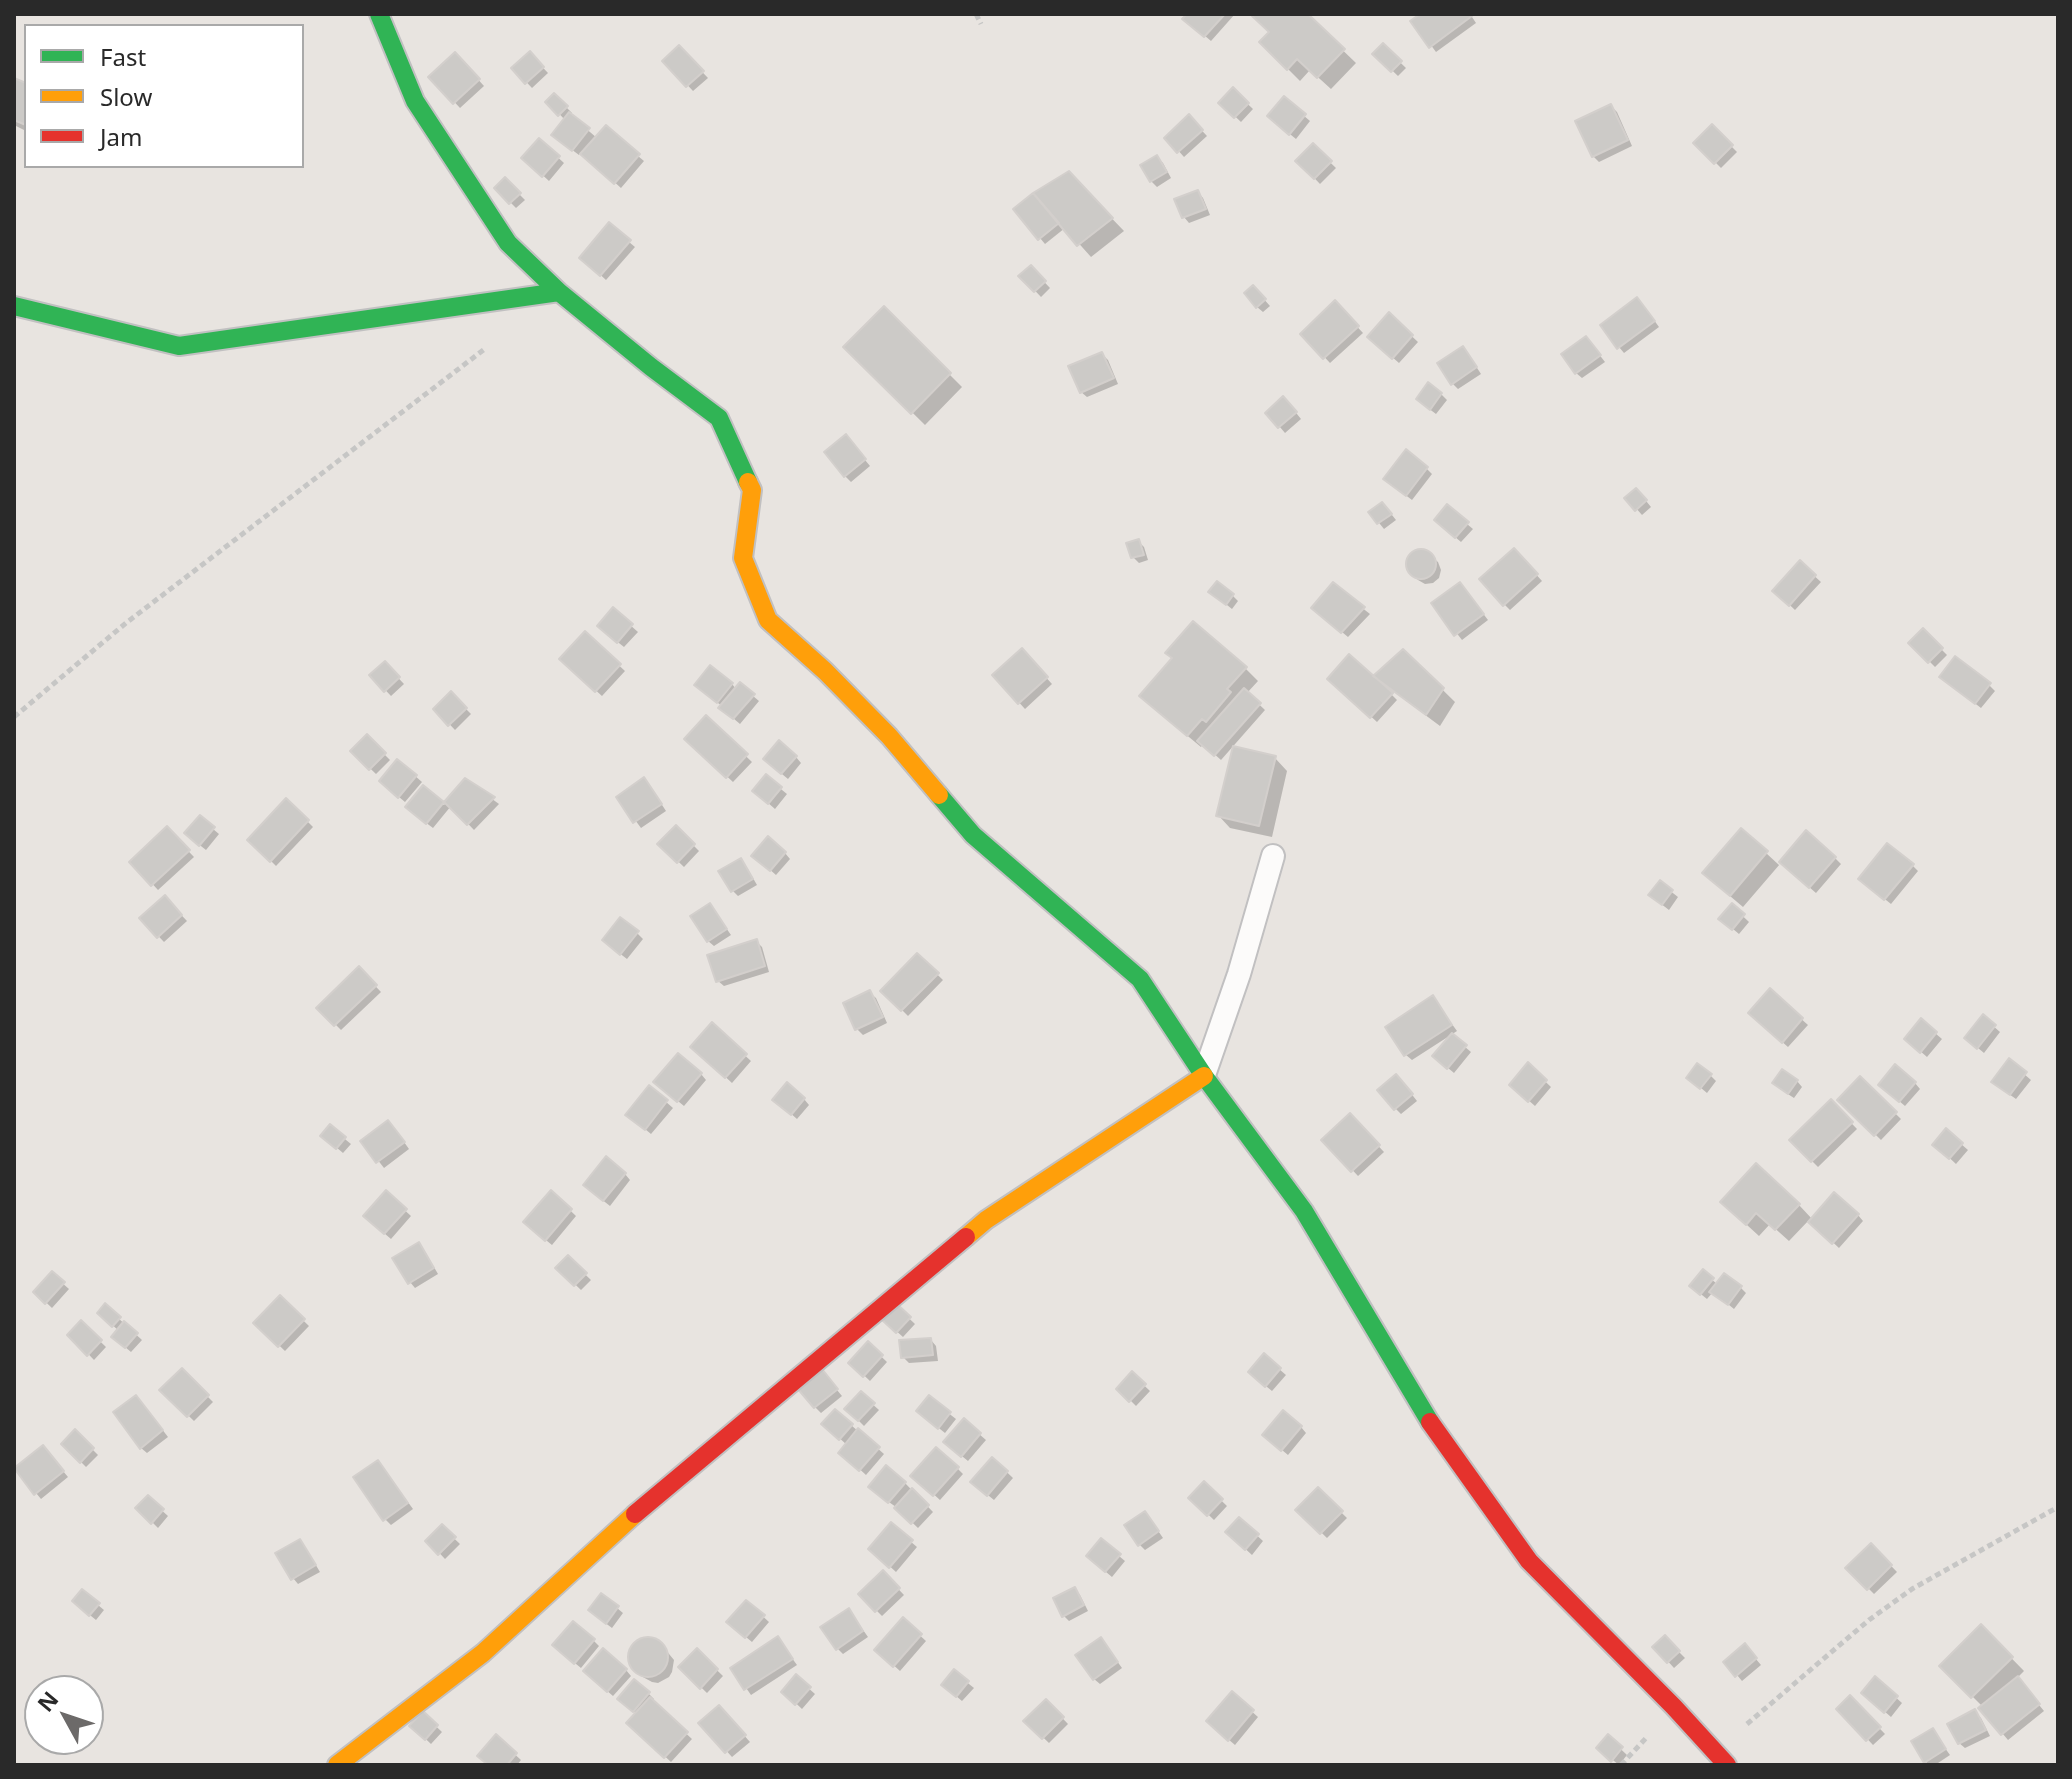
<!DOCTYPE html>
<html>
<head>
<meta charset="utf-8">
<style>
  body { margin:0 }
  #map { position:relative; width:2072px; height:1779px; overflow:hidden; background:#e8e4e0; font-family:"Noto Sans",sans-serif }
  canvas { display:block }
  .frame { position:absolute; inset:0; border:16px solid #292929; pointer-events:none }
  .legend { position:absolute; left:24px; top:24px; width:280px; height:144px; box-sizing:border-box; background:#fff; border:2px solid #a9a9a9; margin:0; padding:10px 14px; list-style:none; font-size:24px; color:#292929 }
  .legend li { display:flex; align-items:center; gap:16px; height:40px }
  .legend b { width:40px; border:2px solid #a9a9a9 }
  .north { position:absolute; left:24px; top:1675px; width:80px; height:80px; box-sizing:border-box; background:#fff; border:2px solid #a9a9a9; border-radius:50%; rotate:310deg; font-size:22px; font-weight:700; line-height:32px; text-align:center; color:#292929 }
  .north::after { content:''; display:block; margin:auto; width:28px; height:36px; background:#6c6a69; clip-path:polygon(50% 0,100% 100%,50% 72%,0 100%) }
</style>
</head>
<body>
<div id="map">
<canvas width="2072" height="1779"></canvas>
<div class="frame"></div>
<ul class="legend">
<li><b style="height:10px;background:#30b455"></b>Fast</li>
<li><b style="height:10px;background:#ff9f0a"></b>Slow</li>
<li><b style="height:10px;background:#e5322d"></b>Jam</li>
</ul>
<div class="north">N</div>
</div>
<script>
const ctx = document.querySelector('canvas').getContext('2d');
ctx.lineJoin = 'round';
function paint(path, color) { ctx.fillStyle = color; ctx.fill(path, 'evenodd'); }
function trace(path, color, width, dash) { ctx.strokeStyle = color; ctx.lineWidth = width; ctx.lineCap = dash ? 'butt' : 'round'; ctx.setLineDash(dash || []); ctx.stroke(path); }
paint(new Path2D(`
  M1190,14H1235L1211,41L1191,24Z
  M1257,14H1305L1356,63L1331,89L1310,70L1300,81L1261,42L1271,32Z
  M1423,14H1470L1476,23L1436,52L1413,21Z
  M1383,46L1406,68L1398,76L1375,54Z
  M679,48L708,78L693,91L665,61Z
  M529,53L548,73L532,88L513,68Z
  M455,54L484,86L460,108L431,77Z
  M14,80L26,85V131L14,125Z
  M1233,90L1253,109L1241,122L1221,103Z
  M554,95L572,113L570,115L597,138L638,156L644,161L621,188L581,152L579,155L559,140L565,120L548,102Z
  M1284,99L1310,121L1296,139L1275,122Z
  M1611,106L1617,112L1632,146L1599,162L1593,156Z
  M1189,117L1207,136L1184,157L1167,138Z
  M1712,127L1737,152L1721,168L1696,143Z
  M540,141L564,163L549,181L524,158Z
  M1313,146L1336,168L1320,184L1298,161Z
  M1157,157L1163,163L1171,178L1157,187L1151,181Z
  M1069,174L1124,231L1091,257L1065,228L1045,244L1040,238Z
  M505,180L525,200L516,208L496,188Z
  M1198,192L1203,198L1210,215L1189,223L1184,217L1177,200Z
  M629,242L635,247L606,280L582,258Z
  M1031,268L1050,288L1041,297L1021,276Z
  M1253,287L1270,306L1263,312L1257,307Z
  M1335,303L1363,333L1330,363L1303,334Z
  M1643,305L1659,327L1624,353L1619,347Z
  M884,309L962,387L925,425L846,347Z
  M1389,315L1418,342L1399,363L1376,343Z
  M1591,344L1605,362L1582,378L1576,373Z
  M1102,354L1108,360L1118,384L1087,397L1081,392Z
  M1468,354L1481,374L1458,389L1452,383Z
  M1441,394L1447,400L1436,414L1424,405Z
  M1289,404L1301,419L1285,433L1268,413Z
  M851,443L870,466L851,482L845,476Z
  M1426,468L1432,474L1412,500L1391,484Z
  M1642,496L1651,507L1642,515L1627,498Z
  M1388,510L1396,520L1384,529L1371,513Z
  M1467,524L1473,529L1461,542L1442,526Z
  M1138,541L1144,547L1148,560L1139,563L1133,557Z
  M1514,550L1542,581L1510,610L1504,604Z
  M1424,551L1438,562L1441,570L1439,578L1433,583L1425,584L1418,580L1412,574L1408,565L1410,558L1416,552Z
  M1800,563L1821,582L1795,610L1775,591Z
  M1333,585L1370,614L1348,637L1320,614Z
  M1465,590L1488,620L1462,640L1434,604Z
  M1233,596L1238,601L1232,609L1217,597Z
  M613,610L638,632L624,647L605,632Z
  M1923,631L1947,655L1935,667L1911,643Z
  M585,634L625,671L602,696L561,659Z
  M1022,651L1052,684L1025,709L995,676Z
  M1403,651L1455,702L1440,726L1389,688L1387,690L1397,700L1377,722L1330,679H1374Z
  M385,664L404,684L391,696L372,676Z
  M1245,668L1258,681L1247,693L1265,710L1221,760L1203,744L1201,747L1154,708Z
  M1947,682L1989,685L1995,691L1981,708Z
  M732,684L736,689L753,696L759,701L740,724L727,713L722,706L702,691Z
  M451,694L471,714L455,730L435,709Z
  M706,718L752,762L733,782L687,739Z
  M367,737L390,760L376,774L352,751Z
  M796,757L801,763L788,779L771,765Z
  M1275,758L1287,771L1272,837L1230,828L1218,815Z
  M398,761L422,782L405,802L387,787Z
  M766,777L787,794L775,809L760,796Z
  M466,780L499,804L474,830L451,806L433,828L413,813L423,788L444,805Z
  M649,785L666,811L641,828L618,797Z
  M287,801L313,827L276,866L250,840Z
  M676,828L699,851L684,867L660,844Z
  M167,829L194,857L158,890L132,862Z
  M213,829L219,834L206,850L192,839Z
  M785,853L790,859L776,875L760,861Z
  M1766,853L1779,865L1780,864L1743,907L1717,885Z
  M1835,858L1841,864L1816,893L1787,868Z
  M740,860L746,866L757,885L738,896L733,891Z
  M1912,865L1918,871L1891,904L1866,884Z
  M1660,883L1678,897L1669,910L1656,900Z
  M165,898L187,921L164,942L142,919Z
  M710,905L731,935L714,946L708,941Z
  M1732,906L1749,922L1739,934L1727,924Z
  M637,933L643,939L627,959L610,946Z
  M756,941L762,947L769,972L724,986L718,981Z
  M918,956L943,980L908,1016L883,991Z
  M359,969L381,992L341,1030L319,1008Z
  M1770,991L1808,1025L1788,1047L1756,1019Z
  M870,993L876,998L887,1023L863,1035L857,1029Z
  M1433,998L1457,1031L1412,1060L1406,1055Z
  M1983,1017L2000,1032L1984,1053L1972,1043Z
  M1921,1021L1942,1039L1927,1057L1912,1044Z
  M712,1025L751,1061L732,1083L693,1047Z
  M1452,1036L1471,1052L1454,1073L1441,1062Z
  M2009,1061L2031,1080L2016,1099L1999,1087Z
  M1528,1065L1551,1087L1535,1106L1511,1085Z
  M701,1074L706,1080L684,1106L662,1088Z
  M1710,1075L1716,1081L1707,1093L1695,1083Z
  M1860,1079L1901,1119L1881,1140L1840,1100Z
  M1797,1081L1802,1087L1794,1098L1780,1089Z
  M1402,1082L1417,1101L1401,1114L1395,1108Z
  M1915,1083L1920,1089L1905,1106L1886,1090Z
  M650,1088L673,1108L651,1134L634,1120Z
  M804,1099L809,1105L797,1119L781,1105Z
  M1831,1102L1857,1129L1818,1167L1791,1140Z
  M1350,1116L1384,1152L1358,1176L1324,1140Z
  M330,1127L351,1144L343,1153L329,1141Z
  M394,1128L409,1149L384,1168L363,1141Z
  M1946,1131L1968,1150L1956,1164L1941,1150Z
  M625,1174L630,1180L610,1206L591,1191Z
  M551,1192L576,1216L552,1245L531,1228Z
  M386,1193L411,1216L391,1239L371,1222Z
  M1799,1205L1813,1220L1858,1215L1863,1221L1839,1248L1809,1220L1789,1241L1770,1224L1759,1236L1735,1214Z
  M419,1245L424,1250L438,1274L415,1288L410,1282Z
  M568,1258L591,1280L581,1290L558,1268Z
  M1703,1272L1717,1284L1741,1288L1746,1293L1734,1309L1713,1292L1707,1299L1697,1291Z
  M52,1274L69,1289L52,1308L35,1292Z
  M280,1298L309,1326L285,1351L256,1323Z
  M105,1306L142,1340L131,1352L119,1342V1331L99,1313Z
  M897,1307L915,1324L903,1337L884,1320Z
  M81,1323L106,1347L94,1360L70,1335Z
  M931,1340L936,1346L938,1361L909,1363L903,1357Z
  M868,1344L887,1362L870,1381L850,1362Z
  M1264,1356L1286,1375L1272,1391L1256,1378Z
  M182,1371L213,1402L194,1421L162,1390Z
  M1132,1374L1150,1391L1136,1406L1119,1389Z
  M827,1378L842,1396L821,1413L815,1407Z
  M861,1394L879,1410L864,1426L847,1409Z
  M929,1398L956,1419L945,1433L925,1417Z
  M142,1403L168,1437L147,1453L141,1448Z
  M964,1421L986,1440L968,1461L952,1448Z
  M824,1424L851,1425L884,1454L866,1475L841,1452L847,1445Z
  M1301,1427L1306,1433L1288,1455L1270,1440Z
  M75,1432L98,1455L86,1467L63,1444Z
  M48,1453L68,1477L41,1499L16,1469Z
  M993,1459L1013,1478L994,1500L978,1487Z
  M383,1468L413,1509L391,1525L385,1519Z
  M886,1468L905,1483L933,1512L918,1528L896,1507L876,1493Z
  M958,1469L963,1474L940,1500L919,1481Z
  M1204,1484L1227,1506L1214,1520L1191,1498Z
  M1318,1490L1347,1518L1327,1538L1298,1510Z
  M148,1498L168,1516L158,1528L138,1508Z
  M1150,1519L1163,1538L1145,1550L1139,1544Z
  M1239,1519L1263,1541L1252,1555L1227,1532Z
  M891,1525L917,1547L896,1572L871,1549Z
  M442,1527L460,1544L445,1559L428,1541Z
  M300,1541L305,1547L320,1572L298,1584L293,1578Z
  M1871,1545L1897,1572L1874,1594L1848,1568Z
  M1119,1556L1125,1561L1112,1577L1094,1562Z
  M883,1573L904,1595L882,1616L861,1595Z
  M1075,1589L1080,1595L1088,1611L1069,1621L1063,1615Z
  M747,1602L769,1622L752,1642L735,1628Z
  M98,1605L104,1610L96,1620L80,1607Z
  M617,1608L623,1613L612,1628L596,1616Z
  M854,1617L868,1637L843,1654L837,1648Z
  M903,1620L926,1641L900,1671L877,1650Z
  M1981,1627L2024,1671L2017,1678L2044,1711L2008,1740L1981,1708L1983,1707L1942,1666Z
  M1665,1638L1685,1658L1674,1668L1655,1647Z
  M649,1639L660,1643L674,1660L672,1672L669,1677L658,1683L652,1682L641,1676L631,1665V1652L637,1642Z
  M778,1639L797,1665L751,1695L733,1669Z
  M593,1640L599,1646L581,1668L560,1651Z
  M1106,1646L1122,1668L1100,1684L1094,1679Z
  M697,1651L723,1676L707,1693L680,1667Z
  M1750,1652L1761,1665L1742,1681L1737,1675Z
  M626,1670L631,1676L613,1696L591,1677Z
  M954,1672L974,1688L962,1701L950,1691Z
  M796,1677L815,1694L802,1709L783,1691Z
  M1875,1679L1902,1703L1891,1717L1869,1698Z
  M648,1693L654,1699L652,1702L692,1739L671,1762L629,1723L637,1714L625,1705Z
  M1232,1694L1258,1717L1235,1745L1214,1727Z
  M1850,1698L1885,1734L1873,1745L1839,1709Z
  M1046,1701L1068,1724L1049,1743L1026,1721Z
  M1975,1712L1981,1718L1990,1736L1965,1748L1959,1743Z
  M724,1713L750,1742L732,1757L701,1723Z
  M423,1714L442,1732L431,1744L412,1726Z
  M1932,1730L1950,1755L1935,1765H1929L1926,1762Z
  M496,1737L521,1760L517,1765H490Z
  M1608,1737L1627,1755L1619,1765L1598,1748Z`), '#0003');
const building = new Path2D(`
  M1187,14H1225L1204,37L1182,19Z
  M1254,14H1308L1345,49L1317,78L1297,59L1287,70L1259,42L1269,32L1252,16Z
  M1420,14H1471L1472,16L1429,48L1410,21Z
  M1383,43L1402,61L1391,72L1372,54Z
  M679,45L704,71L686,87L662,61Z
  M530,51L544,67L525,84L511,68Z
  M455,52L480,79L453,104L428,77Z
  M14,78L26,83V125L14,120Z
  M1233,87L1249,103L1234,118L1218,103Z
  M554,93L568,106L558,116L545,102Z
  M1284,96L1306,114L1289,135L1267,116Z
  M1611,104L1628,140L1592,157L1575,121Z
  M569,112L590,128L572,151L551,135Z
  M1189,114L1203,130L1177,153L1164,138Z
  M1712,124L1733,145L1714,164L1693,143Z
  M606,125L640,154L614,184L580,154Z
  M539,138L560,156L542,177L521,158Z
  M1313,143L1332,161L1314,179L1295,161Z
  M1157,155L1167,172L1150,182L1140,165Z
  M1069,171L1113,218L1077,246L1033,193Z
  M505,177L521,193L509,204L494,188Z
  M1198,190L1206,209L1182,218L1174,199Z
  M1033,193L1059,223L1038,240L1013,209Z
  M609,222L631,240L600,276L579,258Z
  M1031,265L1046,281L1034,292L1018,276Z
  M1253,285L1266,299L1256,308L1244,293Z
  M1637,297L1655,321L1617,349L1600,325Z
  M1335,300L1359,326L1323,359L1300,334Z
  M884,306L951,373L911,414L843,347Z
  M1389,312L1413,335L1392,359L1367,337Z
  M1586,336L1601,355L1575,374L1561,354Z
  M1463,346L1477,367L1451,385L1437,363Z
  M1102,352L1114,378L1080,393L1068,366Z
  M1428,382L1442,393L1430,410L1416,399Z
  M1283,396L1297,412L1278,428L1265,413Z
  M846,434L866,459L844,477L824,452Z
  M1406,449L1428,467L1406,496L1383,479Z
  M1636,488L1647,500L1635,511L1624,498Z
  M1382,502L1392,514L1377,524L1368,512Z
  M1447,504L1469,522L1455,538L1434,520Z
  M1139,539L1144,555L1131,558L1126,543Z
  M1514,548L1538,574L1503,606L1479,579Z
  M1406 564a15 15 0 1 1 30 0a15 15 0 1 1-30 0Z
  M1800,560L1816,575L1789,606L1772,591Z
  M1217,581L1234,594L1226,605L1208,592Z
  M1333,582L1365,607L1341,633L1311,608Z
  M1460,582L1484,614L1454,636L1431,603Z
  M613,607L633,624L617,643L597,626Z
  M1193,621L1247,667L1227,689L1231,692L1206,722L1202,719L1187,736L1139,696L1172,658L1165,653Z
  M1923,628L1943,648L1928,663L1908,643Z
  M585,631L621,664L595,692L559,659Z
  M1022,648L1048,677L1018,704L992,675Z
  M1403,649L1444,688L1426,715L1373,676Z
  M1349,654L1393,693L1370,718L1327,679Z
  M1955,656L1991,683L1975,704L1939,677Z
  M385,661L400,677L384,692L369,675Z
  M710,665L733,683L717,703L694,685Z
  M740,682L755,694L733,719L718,708Z
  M1244,688L1261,703L1214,756L1197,741Z
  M451,691L467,708L448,726L433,709Z
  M706,715L748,754L726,778L684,739Z
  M367,734L386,753L369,770L350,751Z
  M779,740L797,756L781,774L763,759Z
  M1233,746L1276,756L1259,826L1216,816Z
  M397,759L417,775L398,798L379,781Z
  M766,774L782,787L768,804L752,791Z
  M644,777L662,804L633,823L616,797Z
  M465,778L495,797L467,825L444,802Z
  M423,785L444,802L426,824L405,807Z
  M286,798L309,820L270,862L247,840Z
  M200,815L215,827L199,846L184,833Z
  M676,825L695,844L677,863L657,844Z
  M167,826L190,850L151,886L129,862Z
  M1741,828L1768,851L1730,896L1702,873Z
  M1806,830L1836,857L1809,888L1779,862Z
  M768,836L786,852L770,871L751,856Z
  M1887,843L1914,864L1884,900L1858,879Z
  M741,858L753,879L731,892L718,871Z
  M1660,880L1673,890L1662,905L1648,895Z
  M165,895L182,915L157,938L139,918Z
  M710,903L727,929L707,942L690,916Z
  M1732,903L1745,914L1732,930L1718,919Z
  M620,917L639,931L620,955L602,940Z
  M757,939L765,966L716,982L707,955Z
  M917,953L939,973L901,1011L880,991Z
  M359,966L377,985L334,1026L316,1008Z
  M1770,988L1803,1018L1782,1043L1748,1013Z
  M870,990L883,1017L855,1030L843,1003Z
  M1433,995L1452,1025L1404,1056L1385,1027Z
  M1983,1014L1996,1025L1977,1049L1964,1038Z
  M1921,1018L1937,1032L1920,1053L1904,1039Z
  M712,1022L747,1054L725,1078L690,1047Z
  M1452,1033L1467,1045L1447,1069L1432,1056Z
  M678,1053L702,1073L677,1102L653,1082Z
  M2009,1058L2027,1072L2010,1095L1991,1082Z
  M1528,1062L1547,1080L1528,1102L1509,1085Z
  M1697,1063L1712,1074L1700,1089L1686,1078Z
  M1895,1064L1916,1082L1899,1102L1878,1085Z
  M1782,1069L1798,1080L1788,1094L1772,1083Z
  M1396,1074L1413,1094L1394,1110L1377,1090Z
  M1860,1076L1897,1112L1874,1136L1837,1100Z
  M787,1082L805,1098L791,1115L772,1100Z
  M649,1085L668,1100L645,1130L625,1115Z
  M1831,1099L1853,1122L1811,1162L1789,1140Z
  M1350,1113L1380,1145L1351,1172L1321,1140Z
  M388,1120L405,1142L376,1163L360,1141Z
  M330,1124L346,1137L336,1149L320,1136Z
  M1946,1128L1963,1143L1949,1159L1932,1145Z
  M606,1156L626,1173L603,1201L583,1185Z
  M1756,1163L1800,1204L1775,1230L1756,1213L1746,1225L1720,1202Z
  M386,1190L407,1209L384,1234L363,1216Z
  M551,1190L572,1209L545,1241L523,1222Z
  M1834,1192L1859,1214L1832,1244L1808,1222Z
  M419,1242L434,1268L408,1284L392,1258Z
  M568,1255L587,1273L574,1286L555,1268Z
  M1703,1269L1714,1278L1700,1295L1689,1286Z
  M52,1271L65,1282L45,1304L33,1292Z
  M1724,1273L1742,1286L1728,1305L1709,1292Z
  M280,1295L305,1319L278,1347L253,1323Z
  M105,1303L121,1317L112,1327L97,1313Z
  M897,1304L911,1317L896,1333L882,1320Z
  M81,1320L102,1340L87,1356L67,1335Z
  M124,1321L138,1333L125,1348L111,1337Z
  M931,1338L933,1355L901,1358L899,1340Z
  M868,1341L883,1355L863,1377L848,1363Z
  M1264,1353L1281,1368L1265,1387L1248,1372Z
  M182,1368L209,1395L187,1417L159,1390Z
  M822,1369L838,1389L814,1408L797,1388Z
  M1132,1371L1146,1384L1129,1402L1116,1389Z
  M861,1391L875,1403L858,1421L844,1409Z
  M136,1395L163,1430L140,1449L113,1412Z
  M929,1395L951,1412L938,1429L916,1411Z
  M835,1409L853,1424L839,1440L821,1424Z
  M1283,1410L1302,1426L1281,1451L1262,1435Z
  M964,1418L981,1433L961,1457L943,1442Z
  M858,1428L880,1447L859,1471L838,1453Z
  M75,1429L94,1448L80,1463L61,1444Z
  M43,1445L64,1471L34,1495L14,1468Z
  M936,1447L959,1467L933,1496L910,1476Z
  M992,1457L1008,1471L987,1496L970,1482Z
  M378,1460L408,1503L383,1521L353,1477Z
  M886,1465L906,1482L888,1503L868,1487Z
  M1204,1481L1223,1499L1207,1516L1188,1498Z
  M1318,1487L1343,1511L1320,1534L1295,1510Z
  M912,1488L929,1505L911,1524L894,1508Z
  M148,1495L164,1509L151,1524L135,1508Z
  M1145,1511L1159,1531L1138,1546L1124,1525Z
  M1239,1517L1259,1534L1245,1550L1225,1532Z
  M891,1522L913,1540L889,1568L868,1549Z
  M442,1524L456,1537L438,1555L425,1541Z
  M1101,1538L1121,1554L1105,1572L1086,1556Z
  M300,1539L316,1565L291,1580L275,1553Z
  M1871,1543L1892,1565L1867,1590L1845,1568Z
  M883,1570L900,1588L875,1612L858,1594Z
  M1075,1587L1084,1605L1062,1617L1053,1598Z
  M82,1589L100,1603L89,1616L72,1601Z
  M601,1593L619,1606L606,1624L588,1610Z
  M746,1600L765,1615L745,1638L726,1622Z
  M849,1608L863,1631L836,1650L820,1627Z
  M903,1617L922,1634L893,1667L874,1650Z
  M573,1621L595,1639L574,1664L552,1645Z
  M1981,1624L2013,1657L1971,1698L1939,1666Z
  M1665,1635L1680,1651L1667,1663L1652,1647Z
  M778,1636L793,1659L744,1690L730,1668Z
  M628 1657a20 20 0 1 1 40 0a20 20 0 1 1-40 0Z
  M1101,1637L1118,1662L1093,1680L1075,1655Z
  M1745,1643L1757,1658L1735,1677L1723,1662Z
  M603,1648L627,1669L607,1692L583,1671Z
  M697,1648L718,1669L700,1689L678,1667Z
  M954,1669L969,1681L956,1697L941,1685Z
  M796,1674L811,1687L795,1705L781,1692Z
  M1875,1676L1898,1696L1884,1713L1861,1693Z
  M2018,1676L2040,1704L2001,1735L1978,1708Z
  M634,1679L650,1692L633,1712L617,1699Z
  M1232,1691L1254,1710L1228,1741L1206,1721Z
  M1850,1695L1881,1727L1866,1741L1836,1709Z
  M650,1697L688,1732L664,1758L626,1723Z
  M1046,1699L1064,1717L1042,1739L1023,1721Z
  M719,1705L746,1735L725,1753L698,1723Z
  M1975,1709L1986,1730L1958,1744L1947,1724Z
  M423,1711L438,1725L425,1740L409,1726Z
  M1933,1728L1946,1749L1924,1763L1911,1741Z
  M496,1734L517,1753L507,1765H488L477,1756Z
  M1608,1734L1623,1747L1611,1762L1596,1748Z`);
paint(building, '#cccac7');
trace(building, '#d3cfcc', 2);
const lane = new Path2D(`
  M1204,1075L1239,974L1273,856`);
const fast = new Path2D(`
  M379,14L415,101L508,243L559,292L651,367L719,418L748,482
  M14,306L179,346L559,292
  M939,795L973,835L1140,979L1204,1076L1304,1211L1430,1422`);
const slow = new Path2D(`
  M748,482L752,490L743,558L768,620L825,671L889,736L939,795
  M966,1237L986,1220L1204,1076
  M337,1765L483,1653L635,1514`);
const jam = new Path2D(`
  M1430,1422L1529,1561L1674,1707L1727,1765
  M635,1514L966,1237`);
trace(lane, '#c1c0c1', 26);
trace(fast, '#c1c0c1', 22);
trace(slow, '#c1c0c1', 22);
trace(jam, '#c1c0c1', 22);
trace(new Path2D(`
  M976,14L981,24
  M14,717L126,623L486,348
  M1747,1724L1869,1620L1912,1589L2058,1507
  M1621,1765L1647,1737`), '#c6c6c5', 5, [6, 4]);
trace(lane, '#fcfbfa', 22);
trace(fast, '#30b455', 18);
trace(slow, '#ff9f0a', 18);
trace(jam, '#e5322d', 18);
</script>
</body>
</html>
